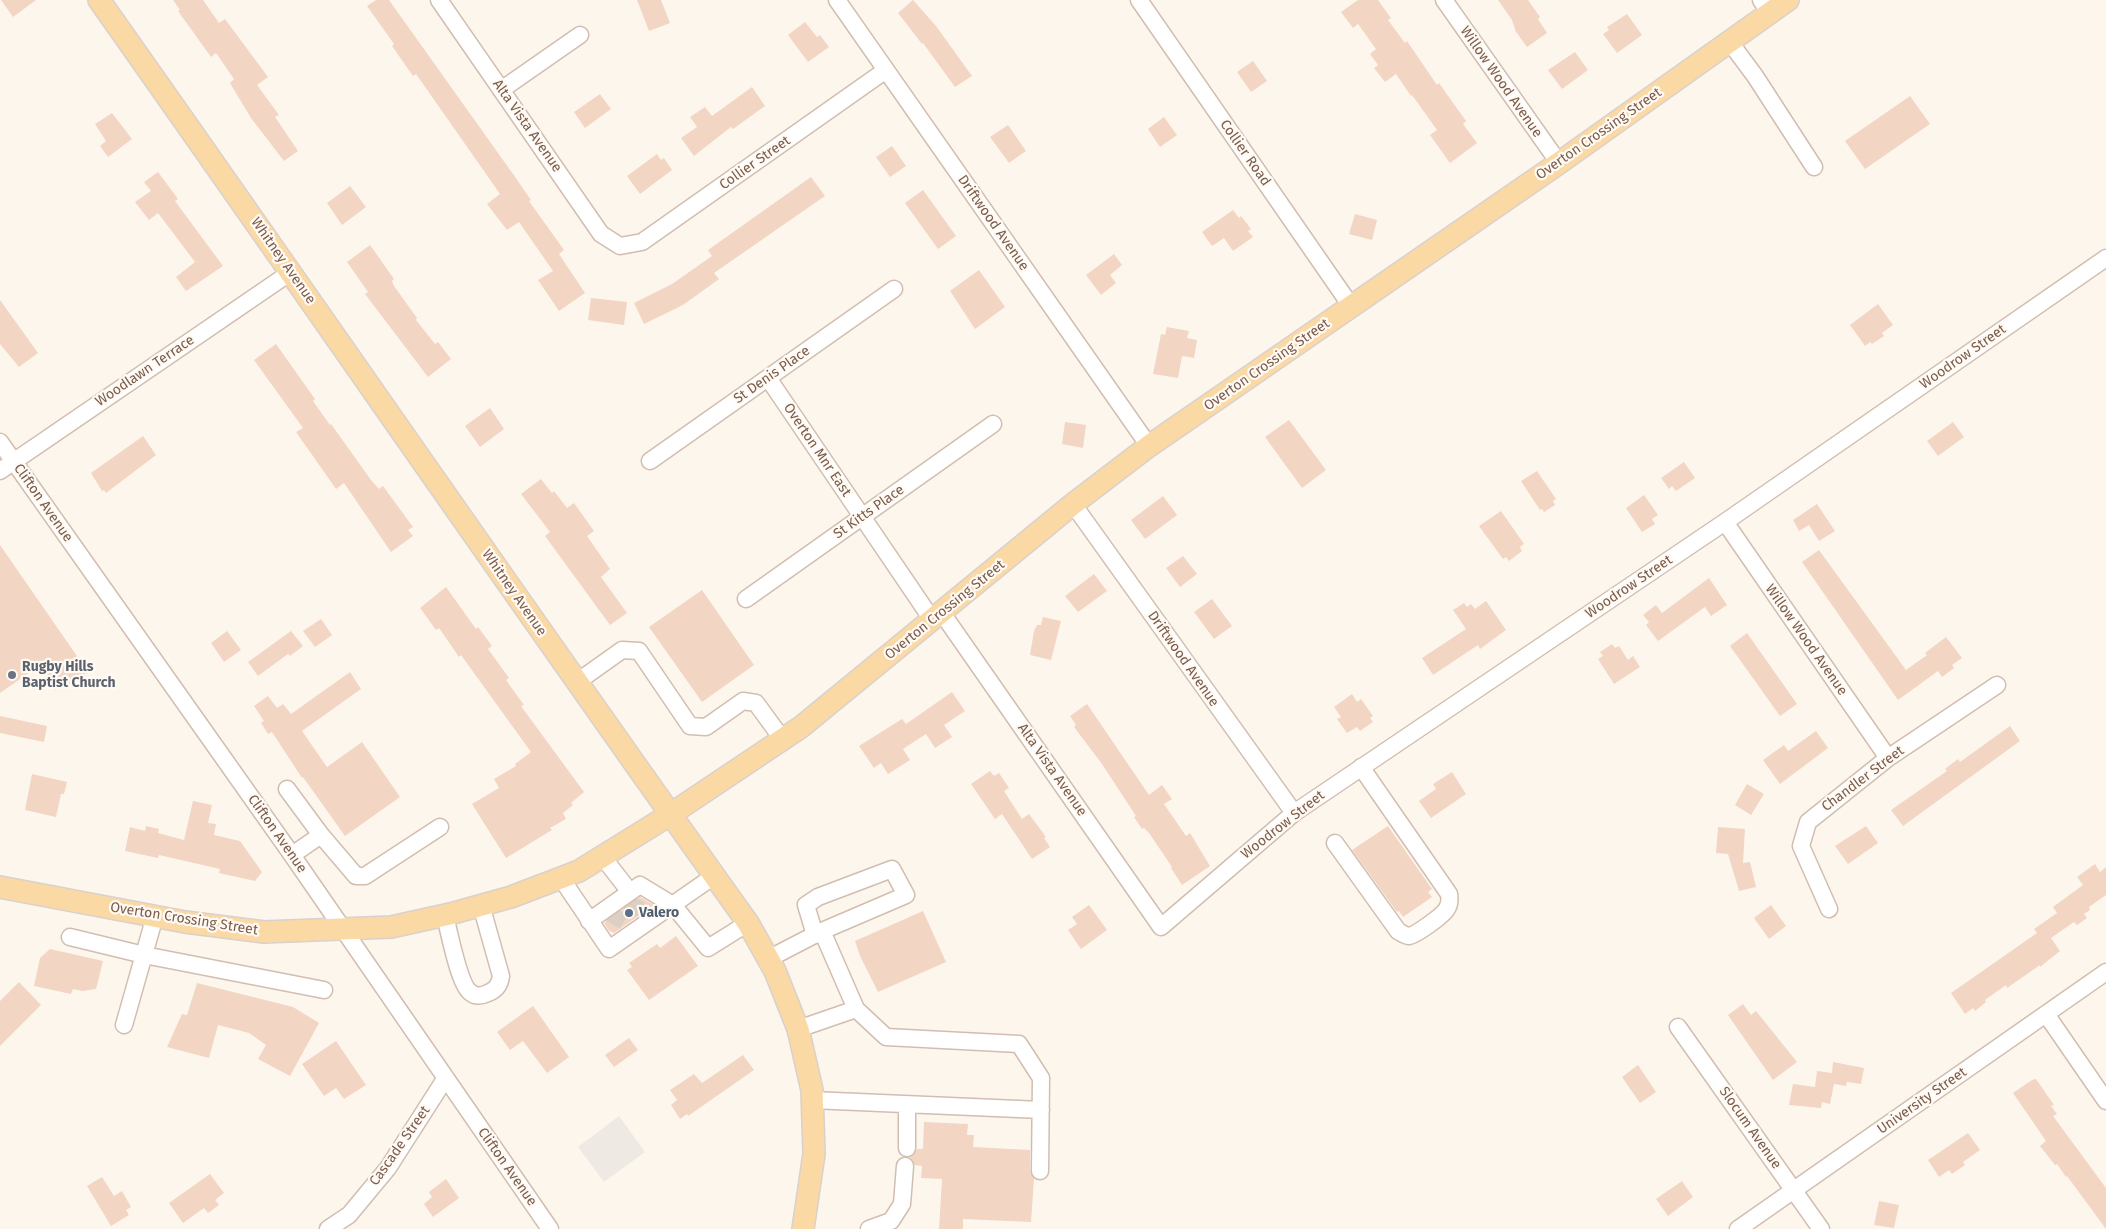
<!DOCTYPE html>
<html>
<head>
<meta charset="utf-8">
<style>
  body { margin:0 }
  canvas { display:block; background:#fdf6ec }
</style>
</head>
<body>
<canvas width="2106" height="1229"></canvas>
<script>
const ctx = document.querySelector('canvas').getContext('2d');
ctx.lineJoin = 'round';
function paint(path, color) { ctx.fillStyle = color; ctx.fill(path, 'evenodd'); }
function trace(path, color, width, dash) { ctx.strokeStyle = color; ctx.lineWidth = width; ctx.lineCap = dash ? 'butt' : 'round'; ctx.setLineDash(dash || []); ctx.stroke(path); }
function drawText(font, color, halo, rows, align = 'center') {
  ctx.font = font + ' "Fira Sans",sans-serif'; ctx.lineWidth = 4.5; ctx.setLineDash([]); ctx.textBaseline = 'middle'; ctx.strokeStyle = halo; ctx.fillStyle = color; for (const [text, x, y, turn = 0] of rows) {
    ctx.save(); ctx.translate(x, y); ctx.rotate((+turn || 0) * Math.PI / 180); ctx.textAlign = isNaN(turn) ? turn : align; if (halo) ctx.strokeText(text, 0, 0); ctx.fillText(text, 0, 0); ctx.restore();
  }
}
paint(new Path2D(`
  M619,1116L645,1152L604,1182L578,1147Z`), '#efe9e4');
paint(new Path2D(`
  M1,0H36L13,17Z
  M173,0H203L219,23L225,19L268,77L257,85L279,115L275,117L298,151L284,161L251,118L230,83L234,79L216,53L211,57L178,11L180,10Z
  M376,0H389L513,174L531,200L529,201L564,250L559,254L585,293L559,311L538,280L553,271L519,222L507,230L487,204L500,194L416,74L413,76L392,46L394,44L367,6Z
  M637,0H661L670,23L649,31Z
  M913,0L936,26L972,76L955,87L923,43L922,44L898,13Z
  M1358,0H1378L1391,18L1388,20L1405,43L1407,41L1437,85L1439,83L1441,86L1466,121L1463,124L1477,143L1450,163L1430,135L1437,130L1412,95L1411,96L1396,74L1385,82L1374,68L1378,65L1370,54L1376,49L1358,24L1353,28L1341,12Z
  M1498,0H1528L1540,17L1538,19L1547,33L1527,47L1516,32L1512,20Z
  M1627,14L1642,35L1617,53L1603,34L1609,30L1607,27Z
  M805,22L817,37L820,35L829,47L808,62L788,35Z
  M1575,52L1588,70L1562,89L1548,70Z
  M1253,61L1267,81L1251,92L1237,72Z
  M752,87L765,106L733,129L731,127L694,156L681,138L697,127L690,117L705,107L712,116Z
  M600,94L611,109L585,128L574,112Z
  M1910,96L1930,124L1865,169L1845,141Z
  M112,113L132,139L108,157L100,146L106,141L95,124Z
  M1164,117L1177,135L1160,147L1148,129Z
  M1008,125L1026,151L1009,163L990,137Z
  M892,146L906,166L890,177L876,157Z
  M657,154L661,160L664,158L672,170L640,194L627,176Z
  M158,172L178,199L175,201L223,266L186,291L176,277L195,262L158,213L149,220L135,202L151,191L144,182Z
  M811,177L825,196L714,273L719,279L683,305L644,324L634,303L672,284L712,256L708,250Z
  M350,186L366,207L342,225L327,203Z
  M923,190L956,236L938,249L905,203Z
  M1233,210L1239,218L1241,216L1251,229L1248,231L1253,237L1233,251L1224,238L1212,246L1202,232Z
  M1355,214L1377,220L1372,240L1349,234Z
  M370,245L394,279L392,281L394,286L417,318L416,320L435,344L438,342L451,359L428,377L365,294L368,292L347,262Z
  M1114,254L1122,265L1110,275L1116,283L1101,295L1086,275Z
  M979,270L1005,307L975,329L950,291Z
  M591,298L627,302L624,325L588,320Z
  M0,300L38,353L19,367L0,344Z
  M1878,304L1893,325L1882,333L1884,336L1872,344L1870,342L1865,346L1850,325Z
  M1167,327L1189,331L1187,338L1197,340L1194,358L1182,356L1178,378L1153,374L1161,334L1165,335Z
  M276,344L315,399L313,401L330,425L331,424L371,480L379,489L383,486L413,527L408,530L413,536L391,552L344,483L336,489L296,432L303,428L254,360Z
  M490,408L504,429L480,447L465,426Z
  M1289,420L1326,470L1302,488L1265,437Z
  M1065,422L1086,425L1083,448L1062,444Z
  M1953,422L1964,437L1938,456L1927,441Z
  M143,436L156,455L106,493L104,490L102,491L91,473Z
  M1684,462L1695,478L1676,491L1672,486L1669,489L1661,478Z
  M1537,471L1556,499L1553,501L1555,505L1544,512L1542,509L1540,510L1521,481Z
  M541,479L552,493L554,491L567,508L574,503L594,531L587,536L610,569L601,577L627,613L610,625L545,536L550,532L521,494Z
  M1644,495L1658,515L1652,519L1655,524L1642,532L1626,508Z
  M1163,496L1177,515L1145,539L1131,520Z
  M1817,504L1835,531L1819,541L1809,525L1799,531L1793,520Z
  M1501,511L1524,544L1520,547L1522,551L1509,561L1506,557L1503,559L1479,526Z
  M0,545L88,672L70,685L67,681L55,690L39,666L0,693Z
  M1819,550L1906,670L1927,655L1925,653L1946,637L1962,658L1952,665L1954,668L1942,677L1938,671L1898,700L1802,562Z
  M1183,556L1197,574L1180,587L1166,568Z
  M1094,574L1107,591L1078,612L1065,596Z
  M1709,578L1727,605L1711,616L1705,607L1658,641L1646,625L1649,622L1643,615L1656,605L1662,613Z
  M446,587L476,629L478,627L492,646L488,649L509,678L506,680L524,705L521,706L584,792L571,803L573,805L563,813L566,819L550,828L552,830L506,858L472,804L499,788L494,779L516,766L515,764L531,752L461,655L459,657L439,628L436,630L420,608Z
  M702,590L754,665L702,702L649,627Z
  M1212,599L1232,626L1214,639L1194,612Z
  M1486,601L1506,630L1480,649L1478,645L1433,675L1422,658L1466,629L1453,610L1464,603L1467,607L1471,604L1475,609Z
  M1043,617L1061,621L1051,660L1030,655L1034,631L1037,625H1041Z
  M321,619L332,635L315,647L303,631Z
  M227,631L241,650L224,662L211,643Z
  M291,631L303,646L290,656L288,654L258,676L248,662Z
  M1747,633L1797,704L1780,716L1730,646Z
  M1612,644L1615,648L1619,646L1628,660L1633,656L1640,667L1614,684L1598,659L1603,656L1600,652Z
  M350,672L361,689L302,731L327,767L362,742L400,797L345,836L303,777L302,778L272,732L268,734L261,723L264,721L254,706L268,696L277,708L283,704L291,714Z
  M952,692L965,711L944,725L952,737L935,748L926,734L903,749L910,760L888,774L881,763L874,768L859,746L902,719L906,724Z
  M1352,694L1357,702L1361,699L1373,716L1370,718L1373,722L1360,731L1357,727L1347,733L1337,719L1341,717L1334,707Z
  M1087,704L1149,795L1162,785L1172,799L1164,804L1186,836L1190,833L1210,866L1182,885L1171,868L1172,867L1149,833L1144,828L1142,829L1134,817L1136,816L1102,764L1074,727L1076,725L1070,716Z
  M0,716L47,726L44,742L0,733Z
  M2010,726L2020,741L1903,826L1891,810L1947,771L1945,769L1958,759L1960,762Z
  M1816,731L1828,748L1780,784L1763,760L1784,745L1788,751Z
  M990,771L994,776L999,773L1009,788L1004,791L1022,819L1029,814L1046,837L1044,838L1050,847L1032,859L1002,814L995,819L971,784Z
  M1452,772L1466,794L1431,818L1419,801L1436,789L1433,784Z
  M32,774L67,782L64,794H61L56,817L25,810Z
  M1747,784L1764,794L1751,815L1735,805Z
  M193,801L212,805L208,823L216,824L214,835L240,841L262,872L255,881L219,873L220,869L159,855L158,858L125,851L130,827L145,831L146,826L159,829L158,833L184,840Z
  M1388,826L1432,889L1428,892L1432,897L1403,917L1399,911L1397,912L1352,850Z
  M1866,826L1878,843L1848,864L1835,846Z
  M1718,827L1745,829L1743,863L1750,862L1756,887L1739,891L1728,854L1716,853Z
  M2095,864L2100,872L2106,867V895L2089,907L2090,910L2084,914L2087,918L2077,925L2074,922L2051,938L2060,951L2040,967V965L2007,988L2006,985L1985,1000L1986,1002L1975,1011L1973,1008L1965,1014L1951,993L2037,933L2034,929L2057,913L2053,907L2083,885L2077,877Z
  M640,897L654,905L614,933L609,931L604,923Z
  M1089,905L1107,930L1081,949L1068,930L1077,924L1072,917Z
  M1771,905L1786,926L1769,939L1754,918Z
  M923,911L946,962L878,992L860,956L855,941Z
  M676,936L698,966L649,1000L627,970L632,967L629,963L657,944L660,948Z
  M50,949L103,961L96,989L82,991L73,989L71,994L34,986L40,958Z
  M19,982L41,1005L0,1046V1001Z
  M197,983L293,1007L319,1023L290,1076L258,1059L266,1045L249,1033L218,1025L209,1058L167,1047L182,1014L187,1015Z
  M1743,1004L1751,1015L1756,1011L1797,1062L1773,1080L1728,1015Z
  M533,1006L569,1057L547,1073L523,1041L510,1050L497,1032Z
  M629,1038L638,1050L614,1067L605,1055Z
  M336,1041L366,1085L344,1099L336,1088L324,1096L302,1064Z
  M743,1055L754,1070L688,1116L687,1114L680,1119L671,1105L677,1100L670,1090L694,1074L702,1083Z
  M1833,1062L1864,1068L1861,1084L1847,1082L1846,1086L1834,1084L1830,1104L1822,1102L1821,1108L1789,1105L1793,1084L1815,1087L1817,1071L1832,1073Z
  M1638,1065L1656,1092L1640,1103L1622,1077Z
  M2036,1079L2054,1105L2051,1106L2057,1114L2053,1116L2106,1188V1229L2067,1176L2066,1177L2057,1164L2055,1165L2040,1146L2046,1141L2013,1093L2032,1080Z
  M924,1122L968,1124L967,1135H974L973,1147L1030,1150V1171L1034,1178L1031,1222L963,1219V1229H939L942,1179L921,1178L922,1166L915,1165L910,1157L915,1153L917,1149H923Z
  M1968,1133L1980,1150L1963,1162L1965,1165L1952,1174L1949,1170L1939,1177L1928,1160Z
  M210,1174L224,1193L215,1200L219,1205L208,1213L204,1208L183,1223L169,1203Z
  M102,1177L114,1196L122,1191L131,1207L126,1210L129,1215L111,1226L87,1186Z
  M446,1179L459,1198L433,1217L424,1204L432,1197L429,1192Z
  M1682,1181L1693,1197L1668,1216L1656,1199Z
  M1879,1201L1899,1205L1894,1228L1874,1225Z`), '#f3d5c3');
trace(new Path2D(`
  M627,902L647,913
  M610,914L630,925`), '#dcd0c4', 16, [16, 8]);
const minor = new Path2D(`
  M439,0L601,234L620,246L642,242L886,70
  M837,0L1149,446
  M1139,0L1351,306
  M1444,0L1559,163
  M1761,0L1770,13
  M1729,41L1755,76L1814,167
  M501,90L580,35
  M768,378L933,621
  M0,442L292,855L550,1229
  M650,461L894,289
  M0,471L291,272
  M1073,504L1294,813
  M1725,522L1888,758
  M746,599L993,424
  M942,613L1161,927L1294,813L1725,522L2106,258
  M577,682L622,650L639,651L690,726L706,727L743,701L756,703L783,740
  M287,789L321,835
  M1335,843L1398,931C1402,933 1405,936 1409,936C1416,935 1442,916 1446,910C1450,905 1450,900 1449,894L1361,767
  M292,855L321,835L356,876H365L440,827
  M602,856L630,892
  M561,878L609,949L714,876
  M1829,909L1801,846L1808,822L1888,758L1997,685
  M445,916C449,931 459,984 470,992C475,997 482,996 488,993C496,990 500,984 501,976L481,905
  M589,921L640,885L673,905L708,948L748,923
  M815,935L806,905L818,897L892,869L906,895L822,931
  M70,937L144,955L324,990
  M768,959L822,931L856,1009L798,1029
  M856,1009L886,1037L1019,1044L1041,1078L1040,1171
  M2046,1014L2106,1101
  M124,1025L155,916
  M1678,1027L1821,1229
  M812,1100L1041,1110
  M907,1105V1148
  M328,1229L349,1215L388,1168L445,1079
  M869,1229L891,1221L902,1204L905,1166
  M1738,1229L2106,972`);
const major = new Path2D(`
  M99,0C316,307 529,617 748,923L775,971L798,1029L812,1090L814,1154L803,1229
  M0,887L185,922L264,932L391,927L450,914L511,897L579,871L671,814L801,727L1073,504L1149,446L1559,163L1788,0`);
trace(minor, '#d1beb0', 19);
trace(major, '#dad1cd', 24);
trace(minor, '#fff', 16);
trace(major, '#fbd9a5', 21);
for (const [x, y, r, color] of [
  [12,675,5,"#6b7280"],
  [629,913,5,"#5c6f8a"]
]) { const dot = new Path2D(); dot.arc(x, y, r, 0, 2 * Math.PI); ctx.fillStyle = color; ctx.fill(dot); trace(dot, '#fffaf3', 2); }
drawText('14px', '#7a5c4d', '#fffaf3', [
  ["Willow Wood Avenue",1501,82,55],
  ["Alta Vista Avenue",527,126,55],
  ["Overton Crossing Street",1599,134,-35],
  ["Collier Road",1245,153,55],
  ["Collier Street",755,163,-35],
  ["Driftwood Avenue",993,223,55],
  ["Whitney Avenue",283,261,55],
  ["Woodrow Street",1963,357,-35],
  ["Overton Crossing Street",1267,365,-35],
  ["Woodlawn Terrace",145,371,-34],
  ["St Denis Place",772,375,-35],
  ["Overton Mnr East",817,450,56],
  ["Clifton Avenue",43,503,55],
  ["St Kitts Place",869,512,-35],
  ["Woodrow Street",1629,587,-34],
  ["Whitney Avenue",514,593,55],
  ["Overton Crossing Street",945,610,-39],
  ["Willow Wood Avenue",1806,640,55],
  ["Driftwood Avenue",1183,659,55],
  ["Alta Vista Avenue",1052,770,55],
  ["Chandler Street",1863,779,-37],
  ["Woodrow Street",1283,825,-38],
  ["Clifton Avenue",277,834,55],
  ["Overton Crossing Street",184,919,9],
  ["University Street",1922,1101,-35],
  ["Slocum Avenue",1750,1128,55],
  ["Cascade Street",400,1146,-55],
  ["Clifton Avenue",507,1167,55]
]);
drawText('bold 14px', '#5b616d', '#fffaf3', [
  ["Rugby Hills",22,667],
  ["Baptist Church",22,683]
], 'left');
drawText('bold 14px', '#4e5e75', '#fffaf3', [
  ["Valero",639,913]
], 'left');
</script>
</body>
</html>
